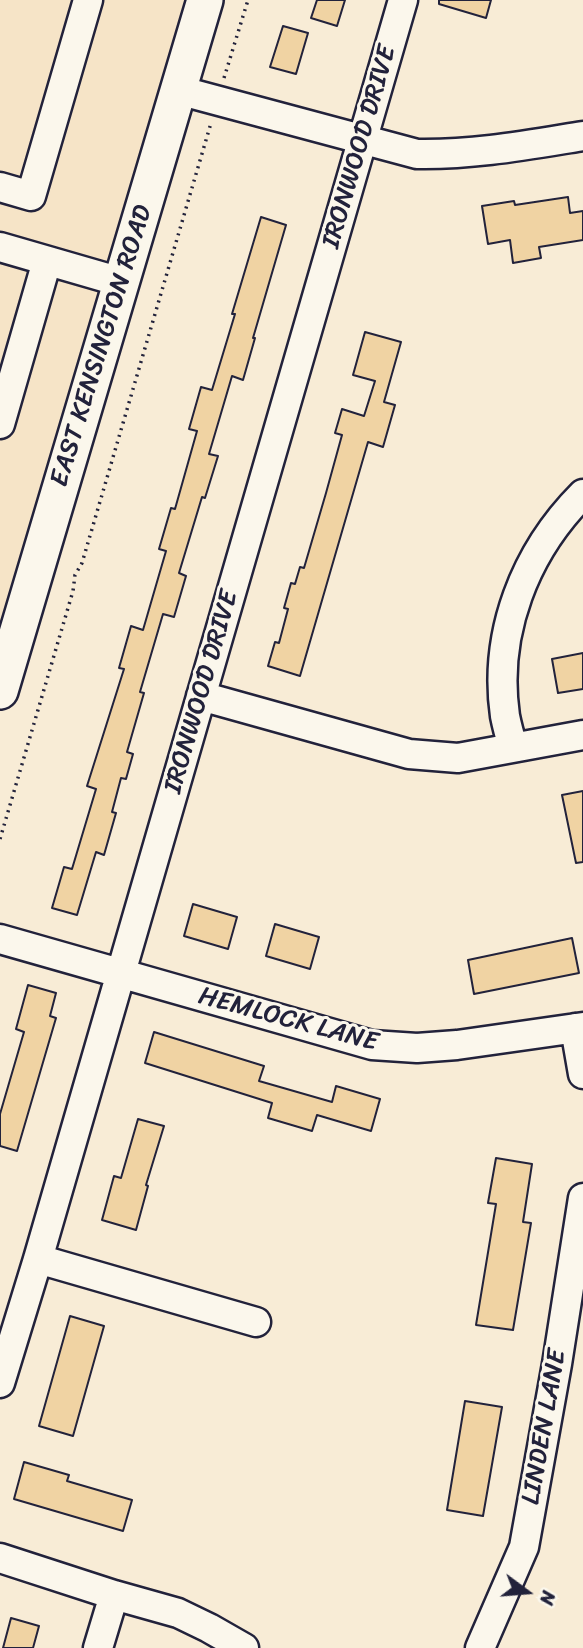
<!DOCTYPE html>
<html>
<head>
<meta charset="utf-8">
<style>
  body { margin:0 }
  #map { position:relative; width:583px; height:1648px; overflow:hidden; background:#f8ecd6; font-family:Sriracha,sans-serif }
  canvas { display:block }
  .north { position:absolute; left:492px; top:1557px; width:70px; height:70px; -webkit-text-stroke:5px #fbf7ec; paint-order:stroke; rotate:106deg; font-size:19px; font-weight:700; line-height:28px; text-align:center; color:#22223b }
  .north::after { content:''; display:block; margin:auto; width:24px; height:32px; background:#22223b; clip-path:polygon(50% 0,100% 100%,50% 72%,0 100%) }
</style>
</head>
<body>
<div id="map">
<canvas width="583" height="1648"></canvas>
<div class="north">N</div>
</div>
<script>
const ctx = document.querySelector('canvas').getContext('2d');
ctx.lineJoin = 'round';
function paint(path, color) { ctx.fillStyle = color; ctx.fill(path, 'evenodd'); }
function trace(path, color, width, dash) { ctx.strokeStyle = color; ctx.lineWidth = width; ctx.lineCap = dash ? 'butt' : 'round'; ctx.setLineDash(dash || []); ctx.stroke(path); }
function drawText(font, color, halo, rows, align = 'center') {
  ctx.font = font + ' Sriracha,sans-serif'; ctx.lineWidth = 6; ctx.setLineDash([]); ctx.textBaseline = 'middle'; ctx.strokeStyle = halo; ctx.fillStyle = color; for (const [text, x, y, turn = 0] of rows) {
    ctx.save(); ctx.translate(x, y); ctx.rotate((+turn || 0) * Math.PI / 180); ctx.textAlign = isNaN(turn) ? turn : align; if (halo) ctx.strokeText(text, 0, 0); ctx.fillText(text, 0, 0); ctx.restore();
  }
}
paint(new Path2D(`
  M0,0H191L0,661Z`), '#f6e4c7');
const building = new Path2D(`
  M317,0H345L337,26L311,18Z
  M439,0H491L486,18L439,4Z
  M283,26L308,33L296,74L270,67Z
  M568,197L570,213L583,211V240L539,247L541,258L513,263L510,240L488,244L482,206L514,201L515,205Z
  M261,217L286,225L253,338H255L243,380L232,376L209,454L218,456L205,498L202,497L179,573L186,576L174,617L163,614L140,692L144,693L127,752L133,754L126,779L121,778L112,812L116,813L104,855L96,852L77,915L52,908L64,867L72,869L96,789L87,786L124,669L119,668L131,626L143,630L166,551L159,549L171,508L175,509L197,431L189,429L201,387L212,390L235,314H232Z
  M365,332L401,342L384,402L395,405L383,447L368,442L300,676L268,666L275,642L279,643L288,609L284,608L291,583L295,584L300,567L304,568L326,493L342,435L335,433L342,409L364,416L375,381L353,375Z
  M583,653V689L558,693L552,659Z
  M583,791V862L576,863L562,795Z
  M193,904L237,917L228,949L184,936Z
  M275,924L319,937L310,969L266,956Z
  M572,938L579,973L474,994L468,960Z
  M28,985L56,993L50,1016L56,1018L17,1151L0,1146V1114L24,1032L16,1029Z
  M154,1032L264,1066L259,1081L332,1102L336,1086L380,1099L371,1131L317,1115L312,1131L268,1118L272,1103L145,1063Z
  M138,1119L164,1126L146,1185L148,1186L136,1230L102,1220L114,1176L121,1178Z
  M496,1158L532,1164L523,1222L531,1223L513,1330L476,1325L496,1204L488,1203Z
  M70,1316L104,1326L73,1436L39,1426Z
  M465,1401L502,1407L483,1516L447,1510Z
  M24,1462L69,1475L67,1481L132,1500L123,1531L14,1499Z
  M11,1618L39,1626L33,1648H3Z`);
paint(building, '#f0d3a3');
trace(building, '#22223b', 2);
const minor = new Path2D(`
  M178,90L417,154C474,155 527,145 583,136
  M0,187L31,196L88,0
  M0,247L121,282
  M0,424L47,261
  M201,696L409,754L458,758L583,735
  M513,747C510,737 507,726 505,716C493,633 525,552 583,494
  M0,939L372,1045L417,1048L457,1045L583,1027
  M575,1028L583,1074
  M38,1259L256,1322
  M0,1383L38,1259L403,0
  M0,1558L114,1595L178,1613L209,1628L244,1648
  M98,1648L114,1595
  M480,1648L524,1547L557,1364L583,1198`);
const major = new Path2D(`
  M0,691L205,0`);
trace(minor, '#22223b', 33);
trace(major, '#22223b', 40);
trace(new Path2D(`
  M224,78L248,0
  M0,839L73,591L75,575L82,563L211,123`), '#22223b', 3.5, [2, 5]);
trace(minor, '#fbf7ec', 28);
trace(major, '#fbf7ec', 35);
drawText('26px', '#22223b', '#fbf7ec', [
  ["IRONWOOD DRIVE",360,147,-74],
  ["EAST KENSINGTON ROAD",102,346,-73],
  ["IRONWOOD DRIVE",202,692,-74],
  ["HEMLOCK LANE",288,1020,15],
  ["LINDEN LANE",545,1427,-80]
]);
</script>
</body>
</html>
